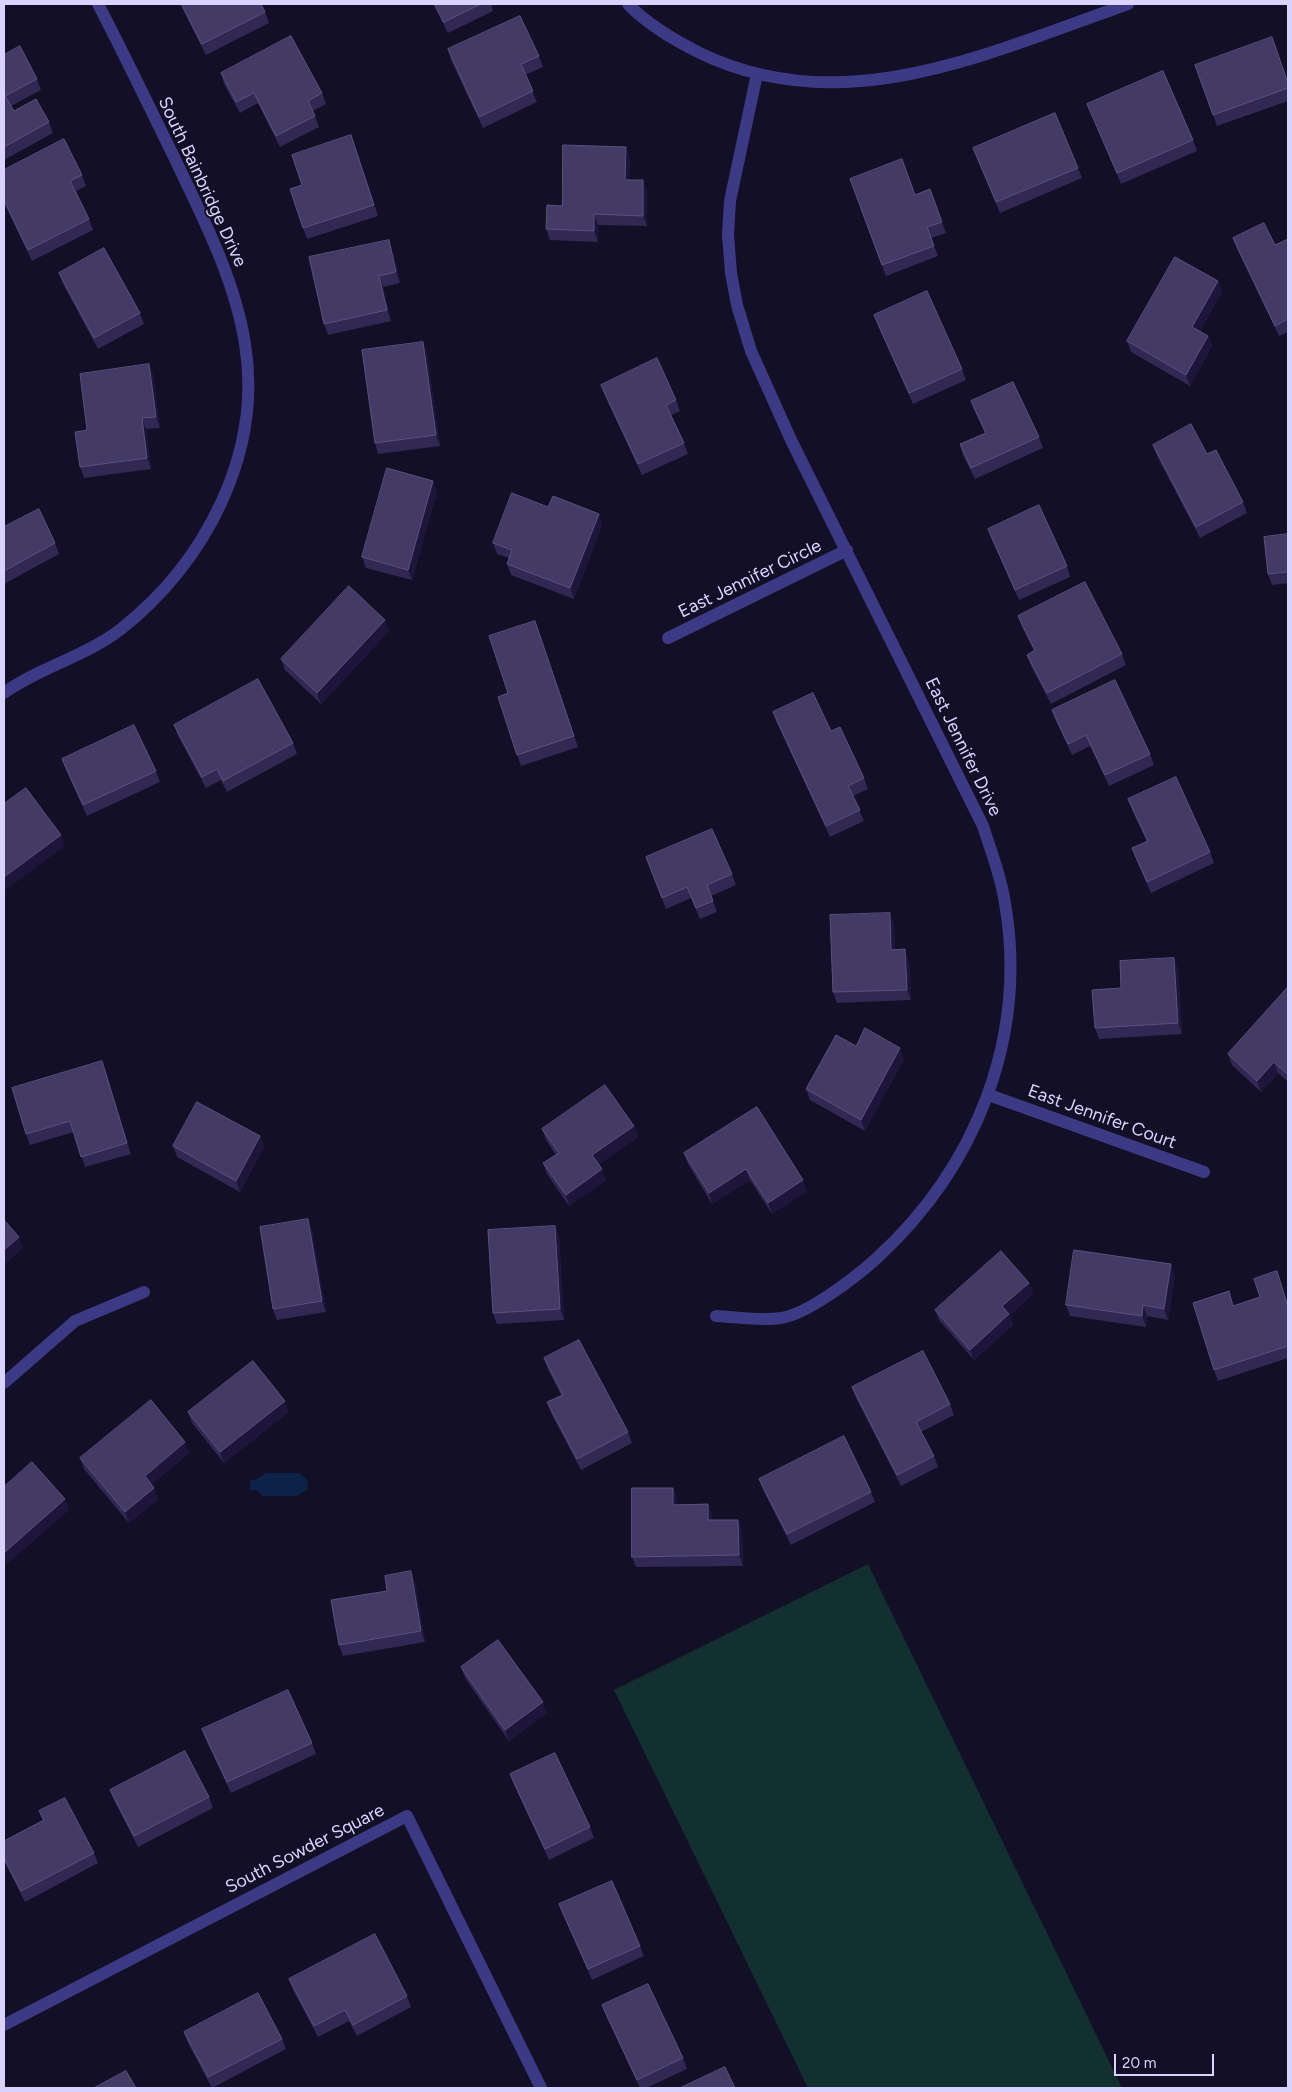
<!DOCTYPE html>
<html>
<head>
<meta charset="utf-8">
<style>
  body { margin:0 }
  #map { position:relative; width:1292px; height:2092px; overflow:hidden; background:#130f26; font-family:Figtree,sans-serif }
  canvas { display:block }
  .frame { position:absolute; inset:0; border:5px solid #d9d4ff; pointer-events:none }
  .scale { position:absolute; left:1114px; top:2054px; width:100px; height:22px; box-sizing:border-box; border:2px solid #d9d4ff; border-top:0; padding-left:6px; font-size:15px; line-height:18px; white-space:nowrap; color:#d9d4ff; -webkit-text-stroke:4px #130f26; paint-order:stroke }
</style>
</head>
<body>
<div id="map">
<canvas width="1292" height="2092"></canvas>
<div class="frame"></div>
<div class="scale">20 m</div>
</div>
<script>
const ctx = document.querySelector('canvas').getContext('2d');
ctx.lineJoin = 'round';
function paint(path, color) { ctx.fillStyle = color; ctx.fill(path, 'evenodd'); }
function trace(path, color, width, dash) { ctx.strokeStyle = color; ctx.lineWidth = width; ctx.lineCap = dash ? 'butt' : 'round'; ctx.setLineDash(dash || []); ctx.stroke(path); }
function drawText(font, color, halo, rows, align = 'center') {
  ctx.font = font + ' Figtree,sans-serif'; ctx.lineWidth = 4; ctx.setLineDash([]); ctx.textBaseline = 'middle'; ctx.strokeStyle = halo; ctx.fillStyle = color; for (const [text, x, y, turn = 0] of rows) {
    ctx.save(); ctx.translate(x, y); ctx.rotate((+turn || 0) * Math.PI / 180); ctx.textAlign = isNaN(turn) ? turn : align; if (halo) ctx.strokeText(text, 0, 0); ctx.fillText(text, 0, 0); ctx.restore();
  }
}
paint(new Path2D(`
  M868,1564L1122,2088H808L614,1690Z`), '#12302f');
paint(new Path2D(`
  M266,1473H300L307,1480L308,1489L297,1496H262L257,1490H250V1480H255Z`), '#0c2248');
trace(new Path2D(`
  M628,4C647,24 676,41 700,53C843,123 991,52 1128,4
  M668,638L847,550
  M4,693C40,667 85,657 121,629C205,563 263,453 245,344C235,279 202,216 174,157C149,106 124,54 98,4
  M989,1095L1204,1172
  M716,1316C737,1317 761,1321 781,1318C808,1314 856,1277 877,1258C976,1167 1028,1038 1005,903C1001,876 991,851 983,826L791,440L751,351L737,305L731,273L728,235L730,201L757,74
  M4,1383L75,1321L144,1292
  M4,2025L407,1816L541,2088`), '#3d3a85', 12);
paint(new Path2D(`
  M180,4H261L265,12L269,23L206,55Z
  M433,4H491L493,11L448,33Z
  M448,49L539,56L543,67L525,75L537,102L483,128L451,60Z
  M4,55L37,79L41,90L11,106L14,111L49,122L53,133L4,160Z
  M1195,65L1288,82V101L1217,126Z
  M221,73L322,93L326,104L313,111L319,127L280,147L258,103L240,113L224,84Z
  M1087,104L1193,140L1197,151L1121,184Z
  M351,135L378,216L307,239L303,228L302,185Z
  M973,148L1078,168L1082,178L1000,213Z
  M630,158L629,180L647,191V226L598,225V242L550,240L546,229L562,206Z
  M4,170L82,175L86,186L76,191L89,219L93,230L32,261L4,203Z
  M850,179L915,195L930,189L946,233L931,238L938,256L886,276Z
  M1233,238L1275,245L1288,239V332L1279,336L1237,249Z
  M393,251L400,283L383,287L391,321L328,335L324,324Z
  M59,273L140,313L144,324L98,349L63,284Z
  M1218,281L1222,292L1200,331L1208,336L1212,346L1190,386L1131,352L1127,341Z
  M874,315L962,369L966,380L913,404L878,326Z
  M423,342L427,353L440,446L378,454L375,443Z
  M149,364L153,375L160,428L146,429L151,469L84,478L80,467L87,430Z
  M601,385L676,400L680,411L671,415L684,443L688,454L642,475L605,396Z
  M971,401L1039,437L1043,448L975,479L963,455L960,444L985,433L975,412Z
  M1153,445L1207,454L1243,502L1247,513L1200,538L1157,456Z
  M433,481L437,492L412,580L366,568L362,557Z
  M548,507L599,514L602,525L574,599L511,575L507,564L509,558L497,554L493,543Z
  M4,527L55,543L59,554L4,584Z
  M988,529L1067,566L1070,577L1019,600L992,540Z
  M1288,534V583L1272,585L1268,574Z
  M1018,616L1122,654L1126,665L1051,704L1031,666L1027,655L1034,651L1022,627Z
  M389,631L321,704L285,670L281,659Z
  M539,632L578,747L521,766L517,755L508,693Z
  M1052,710L1150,754L1154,765L1109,786L1090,746L1072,755L1056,721Z
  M773,712L831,731L864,778L868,789L853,796L864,821L830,837L777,723Z
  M174,725L293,743L297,754L227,792L221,780L206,788L178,736Z
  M62,759L156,771L160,782L87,816L66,770Z
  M1128,799L1210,852L1214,863L1151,893L1136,859L1132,848L1147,842L1132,810Z
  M646,857L732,874L736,885L711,896L717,912L700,919L691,898L666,909Z
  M894,924L895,950L909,960L911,1000L837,1003L833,992Z
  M1178,969L1182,1034L1099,1039L1095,1028L1121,988Z
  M1288,987V1082L1278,1073L1261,1092L1232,1065L1228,1054Z
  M856,1046L904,1059L865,1131L810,1100L806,1089Z
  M106,1072L131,1154L85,1167L74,1132L30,1145L26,1134Z
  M757,1107L807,1191L772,1214L750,1180L712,1204L688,1164L684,1153Z
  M634,1126L638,1137L599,1164L606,1180L569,1206L547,1174L543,1163L556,1155L546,1140L542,1129Z
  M260,1136L264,1147L240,1192L177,1157L173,1146Z
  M555,1226L559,1237L564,1320L497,1324L493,1313Z
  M312,1230L326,1312L277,1320L273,1309Z
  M1175,1275L1168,1320L1147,1316L1146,1327L1070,1316L1066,1305Z
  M1281,1282L1288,1306V1358L1218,1381L1214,1370L1234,1306L1260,1297Z
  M1029,1283L1033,1294L1010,1315L1013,1325L974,1360L939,1320L935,1310Z
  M544,1358L628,1432L632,1443L581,1470L551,1413L547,1402L561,1395L548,1369Z
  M852,1387L950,1404L954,1415L921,1432L934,1456L938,1467L901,1486L856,1398Z
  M188,1412H289L224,1463L192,1423Z
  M189,1453L152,1484L158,1499L129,1523L84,1469L80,1458Z
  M759,1479L871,1492L875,1502L791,1545L763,1490Z
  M673,1488L677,1499V1505L708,1504L712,1515V1520H738L742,1531L743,1566L636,1567L632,1557Z
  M415,1582L425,1642L343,1656L339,1645L387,1591Z
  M461,1667L547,1713L509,1741L465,1678Z
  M202,1729L312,1743L316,1754L231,1793L206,1740Z
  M510,1774L590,1827L594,1838L549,1860L514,1785Z
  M110,1790L209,1797L213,1808L138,1847L114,1800Z
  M39,1811L94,1853L98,1863L25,1902L4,1861V1841L43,1821Z
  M559,1904L640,1946L644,1956L592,1980L563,1915Z
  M289,1979L407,1996L411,2007L357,2036L349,2021L318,2037L293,1990Z
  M602,2005L683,2058L687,2069L646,2088H640L606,2016Z
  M184,2032L282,2039L286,2049L212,2088L188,2043Z`), '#312854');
paint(new Path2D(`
  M626,147L630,158L628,190L625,180Z
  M643,180L647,191V226L643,216Z
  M594,214L598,225V242L594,231Z
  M389,240L393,251L400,283L396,272Z
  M379,276L383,287L391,321L387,310Z
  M1218,281L1222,292L1196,338L1192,327Z
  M1208,336L1212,346L1190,386L1186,375Z
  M423,342L427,353L440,446L436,435Z
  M149,364L153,375L160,428L156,417Z
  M142,418L146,429L151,469L147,458Z
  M433,481L437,492L412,580L408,570Z
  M599,514L602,525L574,599L570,588Z
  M385,620L389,631L321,704L317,693Z
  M61,835L65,846L4,891V877Z
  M890,913L894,924L895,961L891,950Z
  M905,949L909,960L911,1000L907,990Z
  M1174,958L1178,969L1182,1034L1178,1023Z
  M900,1048L904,1059L865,1131L861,1120Z
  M102,1061L106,1072L131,1154L127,1143Z
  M1274,1062L1278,1073L1261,1092L1257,1081Z
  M634,1126L638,1137L596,1166L592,1155Z
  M260,1136L264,1147L240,1192L236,1181Z
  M602,1169L606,1180L569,1206L566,1195Z
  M746,1169L750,1180L712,1204L709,1193Z
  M803,1180L807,1191L772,1214L768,1203Z
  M308,1219L312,1230L326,1312L322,1301Z
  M555,1226L559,1237L564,1320L560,1309Z
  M19,1237L23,1248L4,1265V1250Z
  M1171,1264L1175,1275L1168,1320L1164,1309Z
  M1029,1283L1033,1294L1010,1315L1013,1325L974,1360L970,1350L1002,1306Z
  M1143,1305L1147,1316L1146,1327L1142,1316Z
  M285,1401L289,1412L224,1463L220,1452Z
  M185,1442L189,1453L149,1487L145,1476Z
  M154,1488L158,1499L129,1523L125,1512Z
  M673,1488L677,1499V1516L673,1505Z
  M65,1499L69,1510L6,1565L4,1557V1553Z
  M708,1504L712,1515V1531L708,1520Z
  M738,1520L742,1531L743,1566L739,1555Z
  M411,1571L415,1582L425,1642L421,1631Z
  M543,1702L547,1713L509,1741L505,1730Z`), '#1d163a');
const building = new Path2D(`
  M182,4H261L265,12L202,44Z
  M435,4H481L444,22Z
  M520,16L539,56L521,64L533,91L479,117L448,49Z
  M291,36L322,93L308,101L315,116L276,136L254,93L236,102L221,73Z
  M1272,37L1288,83V88L1213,115L1195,65Z
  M20,46L37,79L5,96L14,111L36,99L49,122L4,147V55Z
  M1163,71L1193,140L1117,173L1087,104Z
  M1055,113L1078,168L996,202L973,148Z
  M351,135L374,205L303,228L290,189L302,185L292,155Z
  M64,139L82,175L70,181L89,219L28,250L4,200V170Z
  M563,145L626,147L625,180H643V216L594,214V231L546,229L547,205L562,206Z
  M902,159L915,195L930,189L942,222L927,227L934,246L882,265L850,179Z
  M1264,223L1275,245L1288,239V319L1275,326L1233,238Z
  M389,240L396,272L379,276L387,310L324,324L309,257Z
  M104,248L140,313L94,338L59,273Z
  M1175,257L1218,281L1192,327L1208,336L1186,375L1127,341Z
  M927,291L962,369L909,393L874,315Z
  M423,342L436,435L375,443L362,350Z
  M657,358L676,400L666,405L684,443L638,464L601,385Z
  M149,364L156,417L142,418L147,458L80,467L75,432L87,430L80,374Z
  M1013,382L1039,437L971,468L960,444L986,433L971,401Z
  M1191,424L1207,454L1216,450L1243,502L1196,527L1153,445Z
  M387,468L433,481L408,570L362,557Z
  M512,493L548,507L553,496L599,514L570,588L507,564L512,550L493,543Z
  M1039,505L1067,566L1015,590L988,529Z
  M39,509L55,543L4,571V527Z
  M1288,534V572L1268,574L1264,537Z
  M1085,582L1122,654L1047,693L1027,655L1035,650L1018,616Z
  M349,586L385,620L317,693L281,659Z
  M535,621L574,736L517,755L498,697L508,693L489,636Z
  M258,679L293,743L223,781L217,769L202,777L174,725Z
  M1115,680L1150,754L1105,775L1086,735L1068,744L1052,710Z
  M813,693L831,731L840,727L864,778L848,786L860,810L826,826L773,712Z
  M134,725L156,771L83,805L62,759Z
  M1176,777L1210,852L1147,882L1132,848L1148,841L1128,799Z
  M26,788L61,835L4,877V804Z
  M712,829L732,874L707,885L713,901L696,908L687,887L662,898L646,857Z
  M890,913L891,950L905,949L907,990L833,992L830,915Z
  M1174,958L1178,1023L1095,1028L1092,990L1121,988L1120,961Z
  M1288,987V1075L1274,1062L1257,1081L1228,1054Z
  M865,1028L900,1048L861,1120L806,1089L836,1035L856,1046Z
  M102,1061L127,1143L81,1157L70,1121L26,1134L12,1088Z
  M605,1085L634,1126L592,1155L602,1169L566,1195L543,1163L559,1153L542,1129Z
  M197,1102L260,1136L236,1181L173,1146Z
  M757,1107L803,1180L768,1203L746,1169L709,1193L684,1153Z
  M308,1219L322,1301L273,1309L260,1227Z
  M4,1220L19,1237L4,1250Z
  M555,1226L560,1309L493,1313L488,1230Z
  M1074,1250L1171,1264L1164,1309L1143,1305L1142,1316L1066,1305Z
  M1001,1251L1029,1283L1002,1306L1009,1314L970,1350L935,1310Z
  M1277,1271L1288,1307V1346L1214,1370L1193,1303L1229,1291L1233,1306L1260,1297L1254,1279Z
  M579,1340L628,1432L577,1459L547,1402L563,1395L544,1358Z
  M923,1351L950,1404L916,1422L934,1456L897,1475L852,1387Z
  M253,1361L285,1401L220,1452L188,1412Z
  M151,1400L185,1442L145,1476L154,1488L125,1512L80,1458Z
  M844,1436L871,1492L787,1534L759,1479Z
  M32,1462L65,1499L4,1553V1487Z
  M632,1488H673V1505L708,1504V1520H738L739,1555L632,1557Z
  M411,1571L421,1631L339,1645L331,1600L387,1591L385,1576Z
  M498,1640L543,1702L505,1730L461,1667Z
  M288,1690L312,1743L227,1782L202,1729Z
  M185,1751L209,1797L134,1836L110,1790Z
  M555,1753L590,1827L545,1849L510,1774Z
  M65,1798L94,1853L21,1891L4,1858V1841L44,1820L39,1811Z
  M612,1881L640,1946L588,1969L559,1904Z
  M375,1934L407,1996L353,2025L345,2010L314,2026L289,1979Z
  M648,1984L683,2058L637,2080L602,2005Z
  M258,1993L282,2039L208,2077L184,2032Z
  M725,2067L735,2088H680Z
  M126,2071L136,2088H94Z`);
paint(building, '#433a66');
trace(building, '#5a527e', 1);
drawText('18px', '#d9d4ff', '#130f26', [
  ["South Bainbridge Drive",202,182,65],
  ["East Jennifer Circle",750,579,-26],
  ["East Jennifer Drive",963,747,64],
  ["East Jennifer Court",1102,1117,20],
  ["South Sowder Square",305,1849,-27]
]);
</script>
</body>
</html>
